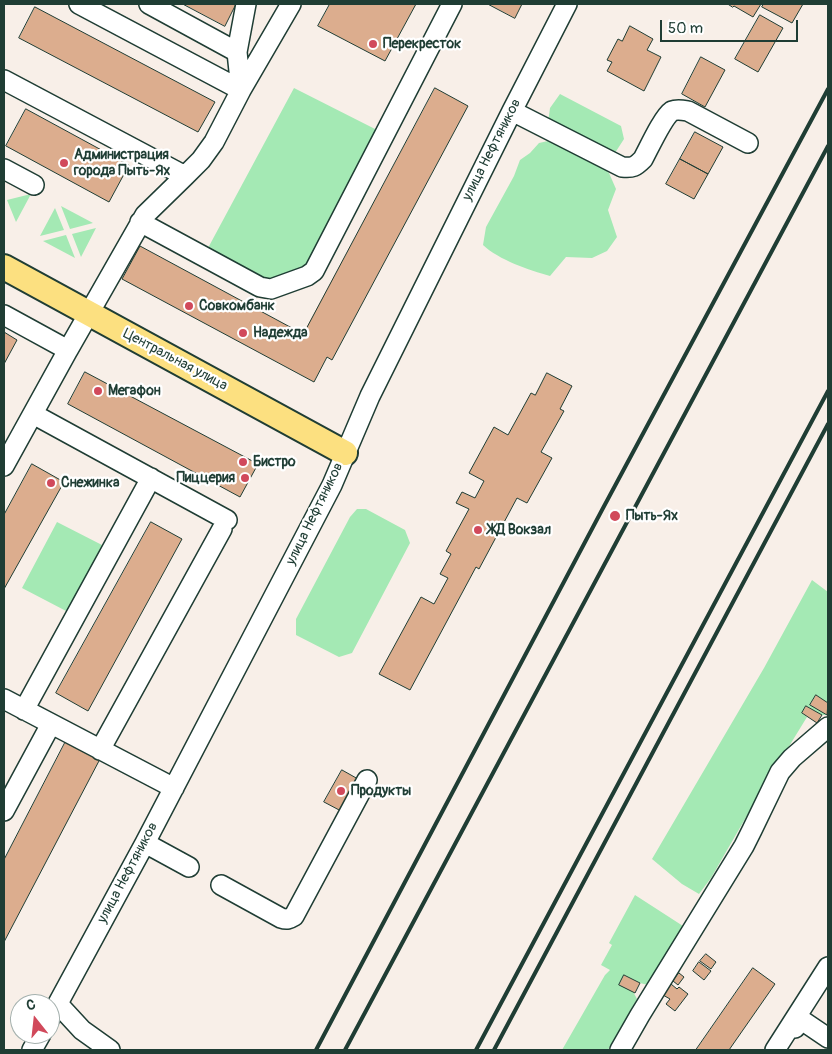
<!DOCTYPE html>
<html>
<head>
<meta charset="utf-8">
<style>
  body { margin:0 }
  #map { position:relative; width:832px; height:1054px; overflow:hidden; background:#f8efe8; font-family:Pangolin,sans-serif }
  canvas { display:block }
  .frame { position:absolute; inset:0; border:5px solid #1f3d34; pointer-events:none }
  .north { position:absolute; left:10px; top:994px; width:50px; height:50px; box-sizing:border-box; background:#fff; border:1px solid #a5b1ae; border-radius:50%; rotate:344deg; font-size:14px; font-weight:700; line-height:20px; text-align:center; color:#1f3d34 }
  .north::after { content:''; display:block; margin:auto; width:18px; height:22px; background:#d1495b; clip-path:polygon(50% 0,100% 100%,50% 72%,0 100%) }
  .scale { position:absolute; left:660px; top:20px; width:138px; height:22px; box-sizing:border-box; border:2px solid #1f3d34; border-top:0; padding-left:6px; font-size:15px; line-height:18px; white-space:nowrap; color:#1f3d34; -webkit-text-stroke:4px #fff; paint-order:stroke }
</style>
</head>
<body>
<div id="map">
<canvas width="832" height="1054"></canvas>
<div class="frame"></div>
<div class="north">С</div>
<div class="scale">50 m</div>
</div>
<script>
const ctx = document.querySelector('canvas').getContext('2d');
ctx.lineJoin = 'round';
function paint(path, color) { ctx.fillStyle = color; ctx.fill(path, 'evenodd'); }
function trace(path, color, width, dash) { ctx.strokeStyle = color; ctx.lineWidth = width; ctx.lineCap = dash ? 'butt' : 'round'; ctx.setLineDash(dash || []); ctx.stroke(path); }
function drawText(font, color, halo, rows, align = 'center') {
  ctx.font = font + ' Pangolin,sans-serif'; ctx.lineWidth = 4.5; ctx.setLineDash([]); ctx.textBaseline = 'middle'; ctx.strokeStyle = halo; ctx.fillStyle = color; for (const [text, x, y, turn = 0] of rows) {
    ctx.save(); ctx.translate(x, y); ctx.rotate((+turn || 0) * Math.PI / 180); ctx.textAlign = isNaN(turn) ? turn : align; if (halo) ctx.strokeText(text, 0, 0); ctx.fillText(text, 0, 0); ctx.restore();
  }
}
paint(new Path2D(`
  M294,88L377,130L307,266L269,280L208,248Z
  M560,94L621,126L624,139L613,156L548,123L550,108Z
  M548,141L603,167L609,173L616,189L608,210L617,237L607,251L592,258L566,257L550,276C529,270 499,260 483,245L486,227L514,176L520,160L530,153L539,143Z
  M31,194L16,222L7,200Z
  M61,206L93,223L70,229Z
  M55,208L64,230L40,236Z
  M96,228L81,257L72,234Z
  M66,235L75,258L43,241Z
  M357,509H366L405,530L410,543L352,653L339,657L296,635V619L350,517Z
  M57,522L102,545L68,612L22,588Z
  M812,580L828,592V703L816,695L810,704L827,715H822L806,706L802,713L807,717L753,805L711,878L699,894L682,884L652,859L764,668Z
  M635,895L683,926L648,985L640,983L624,975L637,999L608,1050H562L605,975L610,970L601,965L612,945L609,943Z`), '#a4e9b4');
const building = new Path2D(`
  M183,4H236L225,26Z
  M330,4H416L385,61L318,26Z
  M488,4H522L515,18Z
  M728,4H761L753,17L734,6L733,7Z
  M764,4H803L792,23L762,7Z
  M35,7L215,102L198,132L19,38Z
  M760,15L783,28L758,72L735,59Z
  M630,26L653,39L647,50L661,57L644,91L607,71L612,62L607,60L618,39L622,41Z
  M701,57L725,70L705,107L682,94Z
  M435,88L468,106L332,360L327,357L314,382L122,279L140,246L303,334Z
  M26,109L129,165L109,202L6,146Z
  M695,132L723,147L708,174L680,159Z
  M680,159L708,174L694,199L666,184Z
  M4,332L17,340L4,364Z
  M85,372L258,464L240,497L68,404Z
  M547,373L572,386L560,409L564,411L541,452L552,458L527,503L517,498L479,569L476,567L410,690L379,674L421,597L434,604L448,578L440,574L451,554L446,551L469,509L456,503L462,492L475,498L484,481L469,473L494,427L508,435L531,393L535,395Z
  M32,464L64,482L4,589V515Z
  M151,522L182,539L88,711L56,693Z
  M816,695L828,703L827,715L810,705Z
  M806,706L822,715L817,723L802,713Z
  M66,741L100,759L4,942V860Z
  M342,770L358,779L341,811L324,802Z
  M706,954L716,962L711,969L700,961Z
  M699,962L711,971L704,980L693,971Z
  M753,968L775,984L729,1050H696Z
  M679,973L684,977L678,985L673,981Z
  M624,975L640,983L635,993L619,985Z
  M671,984L677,989L679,987L688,994L675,1011L666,1004L670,999L663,995Z`);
paint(building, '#dcad8e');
trace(building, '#1f3d34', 1);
const minor = new Path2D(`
  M79,4L241,90
  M149,4L237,52
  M4,80L185,176
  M241,90L237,52L246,4
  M512,111L622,167C633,168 635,167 643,159C649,148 663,117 672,111C677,109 682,110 688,111L748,143
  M4,169L34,185
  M140,222L260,287L271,289L307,276L314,271L452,4
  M4,315L68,350L145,215L185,176L201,160L214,142L241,90L291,4
  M33,414L227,520
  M4,466L68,350
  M4,699L174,788
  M24,710L151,478
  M100,750L222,529
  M4,811L51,724
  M145,843L189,867
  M221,885L281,918C287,920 289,919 294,916L367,780
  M58,1004L82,1030L110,1050
  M50,1018L145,843L332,485L370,396L512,111L567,4
  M795,1028L797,1017L828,1038
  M32,1050L41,1034
  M620,1050L640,1015L744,846L752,830L780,772L792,758L828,727
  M775,1050L828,967`);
const major = new Path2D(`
  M4,267L345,453`);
trace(minor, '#1f3d34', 22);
trace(major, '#1f3d34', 28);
trace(minor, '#fff', 19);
trace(major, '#fce080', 24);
trace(new Path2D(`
  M316,1050L602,510L828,89
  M345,1050L828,146
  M476,1050L828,391
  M494,1050L828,424`), '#1f3d34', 4);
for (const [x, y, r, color] of [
  [373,44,5,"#d1495b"],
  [64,163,5,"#d1495b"],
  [189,306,5,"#d1495b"],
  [243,333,5,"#d1495b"],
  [98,391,5,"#d1495b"],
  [243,462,5,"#d1495b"],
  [245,478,5,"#d1495b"],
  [51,483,5,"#d1495b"],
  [615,516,6,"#d1495b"],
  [478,530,5,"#d1495b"],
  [341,791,5,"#d1495b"]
]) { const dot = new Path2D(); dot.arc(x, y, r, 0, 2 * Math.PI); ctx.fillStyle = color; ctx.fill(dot); trace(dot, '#fff', 2); }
drawText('bold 14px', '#1f3d34', '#fff', [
  ["Перекресток",383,44],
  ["Администрация",74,155],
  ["города Пыть-Ях",74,171],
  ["Совкомбанк",199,306],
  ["Надежда",253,333],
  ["Мегафон",108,391],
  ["Бистро",253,462],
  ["Пиццерия",235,478,"right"],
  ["Снежинка",61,483],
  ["Пыть-Ях",626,516],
  ["ЖД Вокзал",488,530],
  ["Продукты",351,791]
], 'left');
drawText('14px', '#1f3d34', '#fff', [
  ["улица Нефтяников",492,150,-63],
  ["Центральная улица",175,360,28],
  ["улица Нефтяников",315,514,-64],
  ["улица Нефтяников",128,873,-62]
]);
</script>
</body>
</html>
